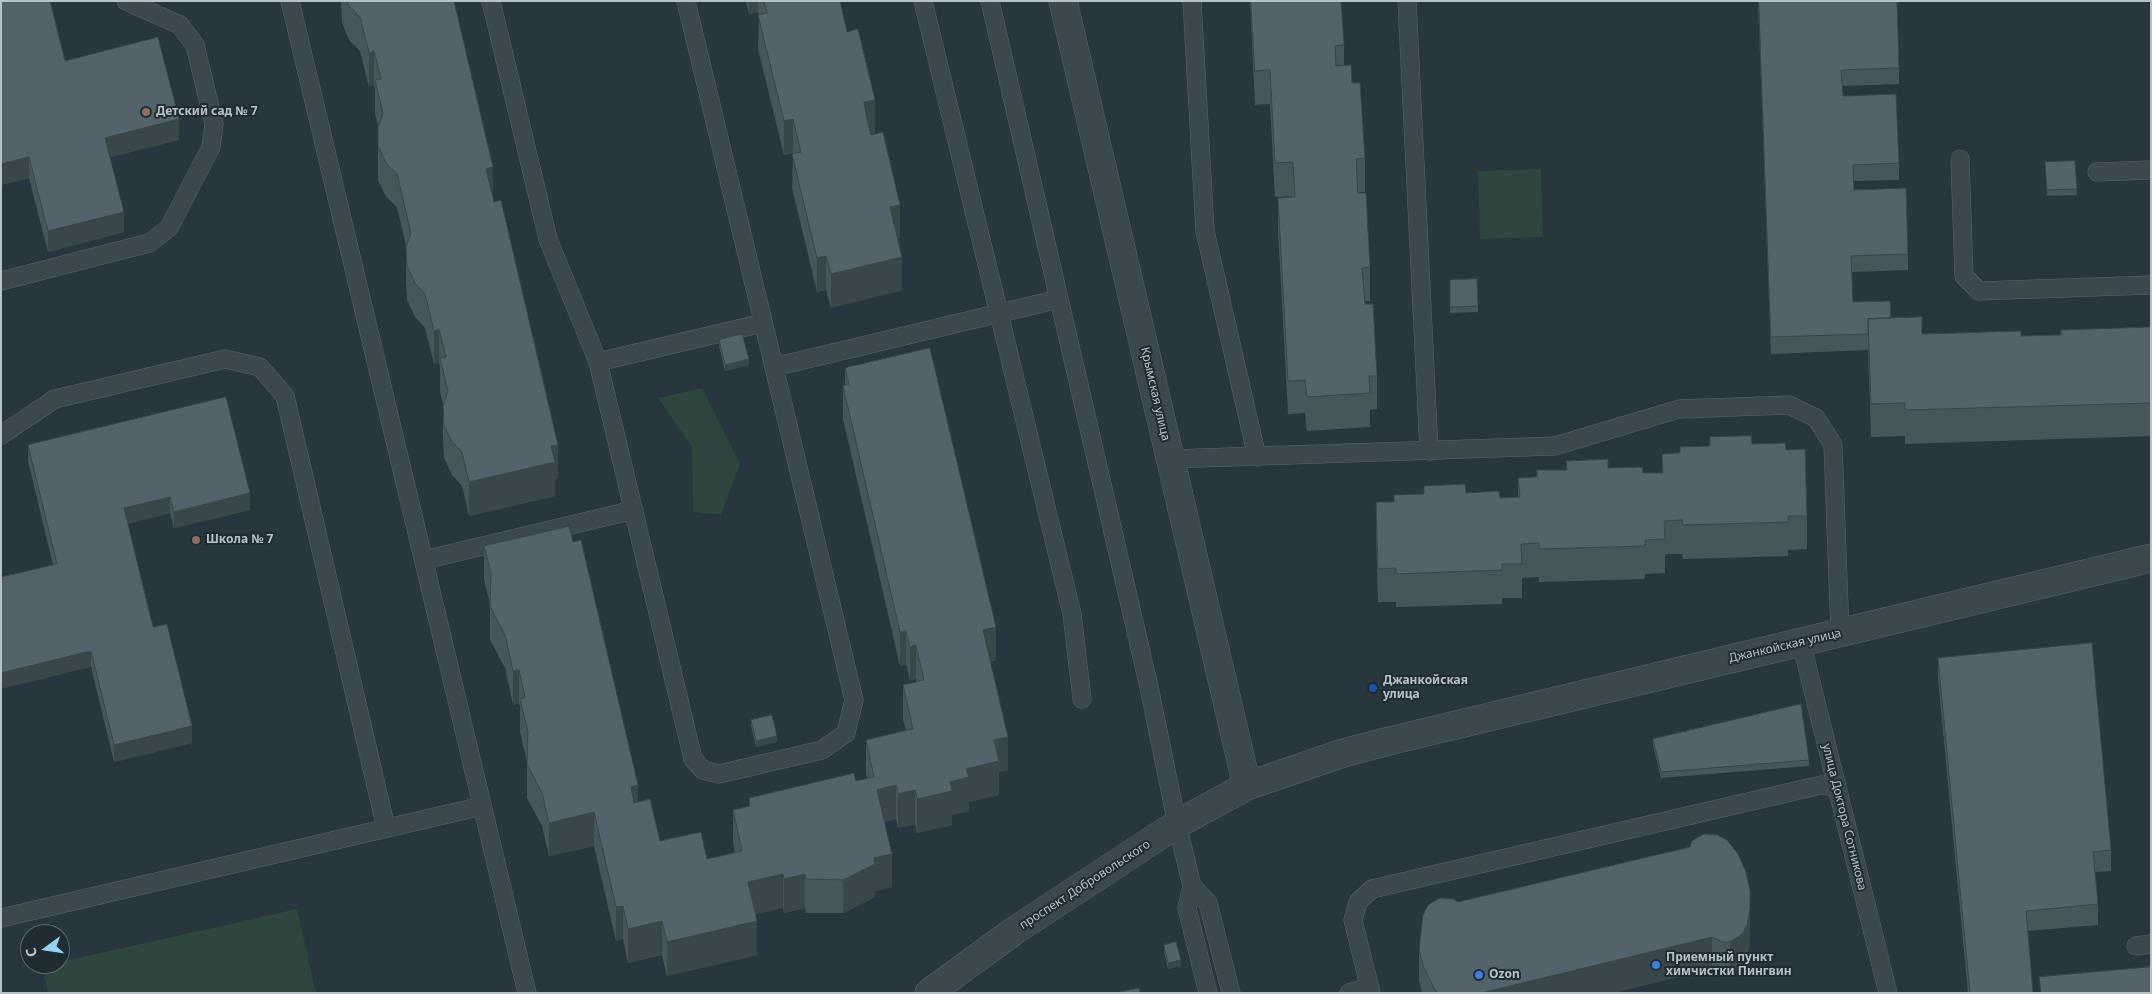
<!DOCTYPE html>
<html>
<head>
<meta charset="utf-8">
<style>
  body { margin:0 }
  #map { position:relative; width:2152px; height:994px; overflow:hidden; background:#27373d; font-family:"Noto Sans",sans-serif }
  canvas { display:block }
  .frame { position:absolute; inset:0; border:2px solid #b7c2c8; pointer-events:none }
  .north { position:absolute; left:20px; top:924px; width:50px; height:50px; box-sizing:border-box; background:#1f2d33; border:1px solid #5c696f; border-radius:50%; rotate:256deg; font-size:14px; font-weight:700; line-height:20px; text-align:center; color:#b7c2c8 }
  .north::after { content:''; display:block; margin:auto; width:18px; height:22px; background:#94d2f0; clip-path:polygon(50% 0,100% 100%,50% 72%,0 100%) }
</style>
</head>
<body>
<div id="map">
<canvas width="2152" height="994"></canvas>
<div class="frame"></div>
<div class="north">С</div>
</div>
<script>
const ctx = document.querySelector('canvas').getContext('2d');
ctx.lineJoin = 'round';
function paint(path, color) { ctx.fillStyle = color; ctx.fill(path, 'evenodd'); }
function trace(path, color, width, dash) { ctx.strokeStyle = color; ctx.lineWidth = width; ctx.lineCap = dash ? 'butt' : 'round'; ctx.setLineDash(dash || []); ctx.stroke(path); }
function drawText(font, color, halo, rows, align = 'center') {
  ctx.font = font + ' "Noto Sans",sans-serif'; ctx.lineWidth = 4; ctx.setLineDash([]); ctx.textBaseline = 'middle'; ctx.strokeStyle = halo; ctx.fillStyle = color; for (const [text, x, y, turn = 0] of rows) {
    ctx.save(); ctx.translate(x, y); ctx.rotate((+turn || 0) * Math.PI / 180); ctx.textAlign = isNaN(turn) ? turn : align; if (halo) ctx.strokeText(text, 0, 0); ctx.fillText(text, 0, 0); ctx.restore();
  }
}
paint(new Path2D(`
  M1541,169L1543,237L1480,239L1478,171Z
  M702,388L740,464L721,515L693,512L692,447L658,398Z
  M297,909L316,993H48L42,966L60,964V962Z`), '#2f453f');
const service = new Path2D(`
  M290,1L527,993
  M491,1L548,239L598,362L693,759L703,770L719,774L822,750L846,733L854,700L686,1
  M923,1L1072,614L1082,699
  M990,1L1149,687L1177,824L1192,886L1187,908L1208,993
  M1192,1L1205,231L1257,457
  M1407,1L1429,451
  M1960,159L1964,276L1979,291L2151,285
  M2097,172L2151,170
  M1,281L149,243L169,228L211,147L214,124L195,45L180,25L126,1
  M598,362L763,323
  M774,367L1059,299
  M1,435L55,399L225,359L260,367L285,396L386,828
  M1171,459L1555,446L1679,409L1789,405L1816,418L1833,445L1840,633
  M424,560L634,510
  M1801,642L1888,993
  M1192,886L1208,903L1231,993
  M1,918L482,806
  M2136,946L2151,944
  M1349,993L1370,987
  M1371,993L1353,920L1358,902L1372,889L1821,785L1837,787`);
const minor = new Path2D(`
  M1063,1L1247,786
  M929,993L1014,931L1177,824L1247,786L1340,754L1385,742L2151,558`);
trace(service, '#58656b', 19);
trace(minor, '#58656b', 29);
trace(service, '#3b484e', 18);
trace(minor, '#3b484e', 28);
paint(new Path2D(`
  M1,1L65,61L179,140L110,157L124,232L48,252L29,178L1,185Z
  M341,1H454L493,197L558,478L555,479V496L469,516L462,486L452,475L444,458L443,439V404L440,392V367L439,363L434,364L425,328L415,317L407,300L406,281V246L397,207L386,197L378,180V126L375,114V89L374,85L369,87L360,51L349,40L342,22Z
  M746,1H840L847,32L875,133L871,134L900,239H898L902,290L831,308L826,290L817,292L792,188L793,153L784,155L758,49L759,15L758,12L749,14Z
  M1250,1H1341L1344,45V66L1352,83L1365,158V192H1358L1370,267V301H1364L1377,376V409L1370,410V427L1307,431L1305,413L1288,414L1278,231V198L1293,196L1275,197L1270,104L1255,105Z
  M1758,1L1899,68V84L1842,86L1843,96L1899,163V180L1854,181V190L1908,254V270L1852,272L1853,302L1891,318L1922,334L2021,336L2061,335V330L2151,327V436L1905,444V436L1871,437L1868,350L1771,354Z
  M2075,161L2077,195L2047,196L2045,162Z
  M1477,279L1478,312L1450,313V280Z
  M719,340L749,365L725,371L719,346Z
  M845,368L996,660L990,662L1008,770L999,772V795L969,802V811L952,815V825L917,833L915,824L898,828L896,819L884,822L892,887L875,891V897L843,913H806L805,908L784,913L783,908L756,914L757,955L667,976L662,955L628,963L623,939L616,941L594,846L549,856L542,826L527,798V762L520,732V707L519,703L513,705L505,668L490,640V604L484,579V546L638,802L660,841L707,859L735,853L733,843V810L749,806V798L856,781L867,778L866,773V740L906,730L903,719V685L917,682L916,679L910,680L906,665L900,666L843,419V386L845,385Z
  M1752,444L1786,450L1807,516V549L1788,550V556L1683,559L1682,554H1665V573L1645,574V579L1539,582V577L1522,578V598H1502V604L1396,607V602H1378L1376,536V502H1394L1466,493L1500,498L1518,497V478L1537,477L1566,470L1608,468L1643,473H1662V454L1680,453V447Z
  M28,445L250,510L174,528L170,513L127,524L153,627L192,743L114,762L91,667L53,565L28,461Z
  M1938,658L2111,850V871L2095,872L2098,904V925L2028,931L2033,993H1968L1938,679Z
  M751,720L777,742L756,747L751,726Z
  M1653,739L1809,760V766L1661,778L1653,745Z
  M1690,847L1750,941L1747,956L1742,966L1730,973L1722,974L1712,969L1612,993H1422L1419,981V950L1458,902Z
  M1164,945L1181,966L1168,969L1164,951Z`), '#47565b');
paint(new Path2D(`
  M749,1H758V12L749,14Z
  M374,51V85L369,87V53Z
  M875,100V133L864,136V102Z
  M179,119V140L105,158V138Z
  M793,119V153L784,155V121Z
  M29,157V178L1,185V164Z
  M493,167V201L486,169Z
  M900,205V239L890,241V207Z
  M124,212V232L48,252V231Z
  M826,256V290L817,292V258Z
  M902,257V290L831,308V274Z
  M439,329V363L434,364V331Z
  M749,359V365L725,371V365Z
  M558,445V478L555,479V496L469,516V482L551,446Z
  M250,493V510L174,528V512Z
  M170,497V513L124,525V508Z
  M996,627V660L983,664V630Z
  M906,631V665L900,666V632Z
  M916,645V679L910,680V647Z
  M91,651V667L1,689V673Z
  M519,670V703L513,705V671Z
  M192,726V743L114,762V745Z
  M777,736V742L756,747V741Z
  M1008,737V770L999,772V795L969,802V811L952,815V825L917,833V799L950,782L966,769L994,740Z
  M638,785V819L631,787Z
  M896,785V819L877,823V790Z
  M915,790V824L898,828V794Z
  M594,812V846L549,856V823Z
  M892,854V887L875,891V897L843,913V880L874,858Z
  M783,874V908L748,916V882Z
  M805,874V908L784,913V879Z
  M1750,890V941L1747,956L1742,966L1730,973V942Z
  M623,906V939L616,941V907Z
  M662,921V955L628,963V929Z
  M757,921V955L667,976V942Z
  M1712,937V969L1612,993H1481Z
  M1181,960V966L1168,969V963Z`), '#39464a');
const building = new Path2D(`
  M1,1H50L65,61L158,37L179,119L105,138L124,212L48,231L29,157L1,164Z
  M347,1H454L493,167L486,169L494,202L501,200L558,445L551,446L555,462L469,482L462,452L452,442L444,425L443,406L448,391L440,358L446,357L439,329L434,331L425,294L415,283L407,266L406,247L411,233L397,174L386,163L378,146V127L383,113L375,80L381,79L374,51L369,53L360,17L349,6Z
  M764,1H840L847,32L858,29L875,100L864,102L867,119L871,135L883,132L900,205L890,207L902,257L831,274L826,256L817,258L792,154L801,152L793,119L784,121L758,15L767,13Z
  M1251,1H1341L1344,45L1335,46L1336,66L1351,65L1352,83H1360L1365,158L1356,159L1358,193H1366L1370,267L1362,268L1365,304H1373L1377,376H1369L1370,393L1307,397L1305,380L1288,381L1278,198L1295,197L1293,162L1275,163L1270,70L1255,71Z
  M1759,1H1897L1899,68L1841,70L1843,96L1896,94L1899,163L1853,165L1854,190L1906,188L1908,254L1851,256L1853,302L1890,301L1891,318L1868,319V334L1771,337Z
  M2075,161L2077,189L2047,190L2045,162Z
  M1477,279L1478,306L1450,307V280Z
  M1922,317V334L2021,331V336L2061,335V330L2151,327V403L1905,410V403L1871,404L1868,319Z
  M742,334L749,359L725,365L719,340Z
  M930,348L996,627L983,630L1008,737L994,740L999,761L966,769L969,777L950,782L952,791L917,799L915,790L898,794L896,785L877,790L892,854L874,858L875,864L843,880L806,879L805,874L784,879L783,874L748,882L757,921L667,942L662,921L628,929L623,906L616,907L594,812L549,823L542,793L527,764L528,732L520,699L525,697L519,670L513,671L505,635L490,606L491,573L484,546L569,526L573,542L581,540L638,785L631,787L634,803L650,799L660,841L701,832L707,859L742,851L733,810L750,806L749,798L854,773L856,781L874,777L866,740L913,729L903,685L924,680L916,645L910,647L906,631L900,632L843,386L849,384L845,368Z
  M226,397L250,493L174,512L170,497L124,508L153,627L167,624L192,726L114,745L91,651L1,673V577L57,564L28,445Z
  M1751,436L1752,444L1785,443L1786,450L1805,449L1807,516H1788V522L1683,525L1682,520L1664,521L1665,539L1645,540V546L1539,549V543L1521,544L1522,564H1502V570L1396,574V568L1378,569L1376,502H1394V495L1424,494V486L1465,484L1466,493L1499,491L1500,498L1520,497L1518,478L1537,477V470H1567L1566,461L1608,459V468L1642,467L1643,473H1663L1662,454L1680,453V447L1710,446V437Z
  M2092,643L2111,850L2093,852L2098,904L2026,911L2033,993H1970L1938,658Z
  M1801,704L1809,760L1661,772L1653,739Z
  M772,715L777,736L756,741L751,720Z
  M1704,834L1717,835L1727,840L1738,854L1746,872L1750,890V909L1747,925L1742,934L1730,942H1722L1712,937L1481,993H1438L1433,986L1424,968L1419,950L1423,915L1428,905L1440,898L1453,899L1458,902L1690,847L1692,841Z
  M1176,942L1181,960L1168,963L1164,945Z
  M2151,967V993H2041L2039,977Z
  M1139,988L1140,993H1116Z`);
paint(building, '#52646a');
trace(building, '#39464a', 1);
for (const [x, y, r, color] of [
  [146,112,5,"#8d6e63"],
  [196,540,5,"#8d6e63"],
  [1373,688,5,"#1a4fb4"],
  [1656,965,5,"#3f7fe0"],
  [1479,975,5,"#3f7fe0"]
]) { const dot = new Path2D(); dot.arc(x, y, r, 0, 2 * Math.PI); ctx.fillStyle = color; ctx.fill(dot); trace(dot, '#1f2d33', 2); }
drawText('bold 12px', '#b7c2c8', '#1f2d33', [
  ["Детский сад № 7",156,112],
  ["Школа № 7",206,540],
  ["Джанкойская",1383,681],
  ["улица",1383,695],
  ["Приемный пункт",1666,958],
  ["химчистки Пингвин",1666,972],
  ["Ozon",1489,975]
], 'left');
drawText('12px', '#b7c2c8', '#1f2d33', [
  ["Крымская улица",1155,394,77],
  ["Джанкойская улица",1785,646,-13],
  ["улица Доктора Сотникова",1844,817,76],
  ["проспект Добровольского",1085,885,-33]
]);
</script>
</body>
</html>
